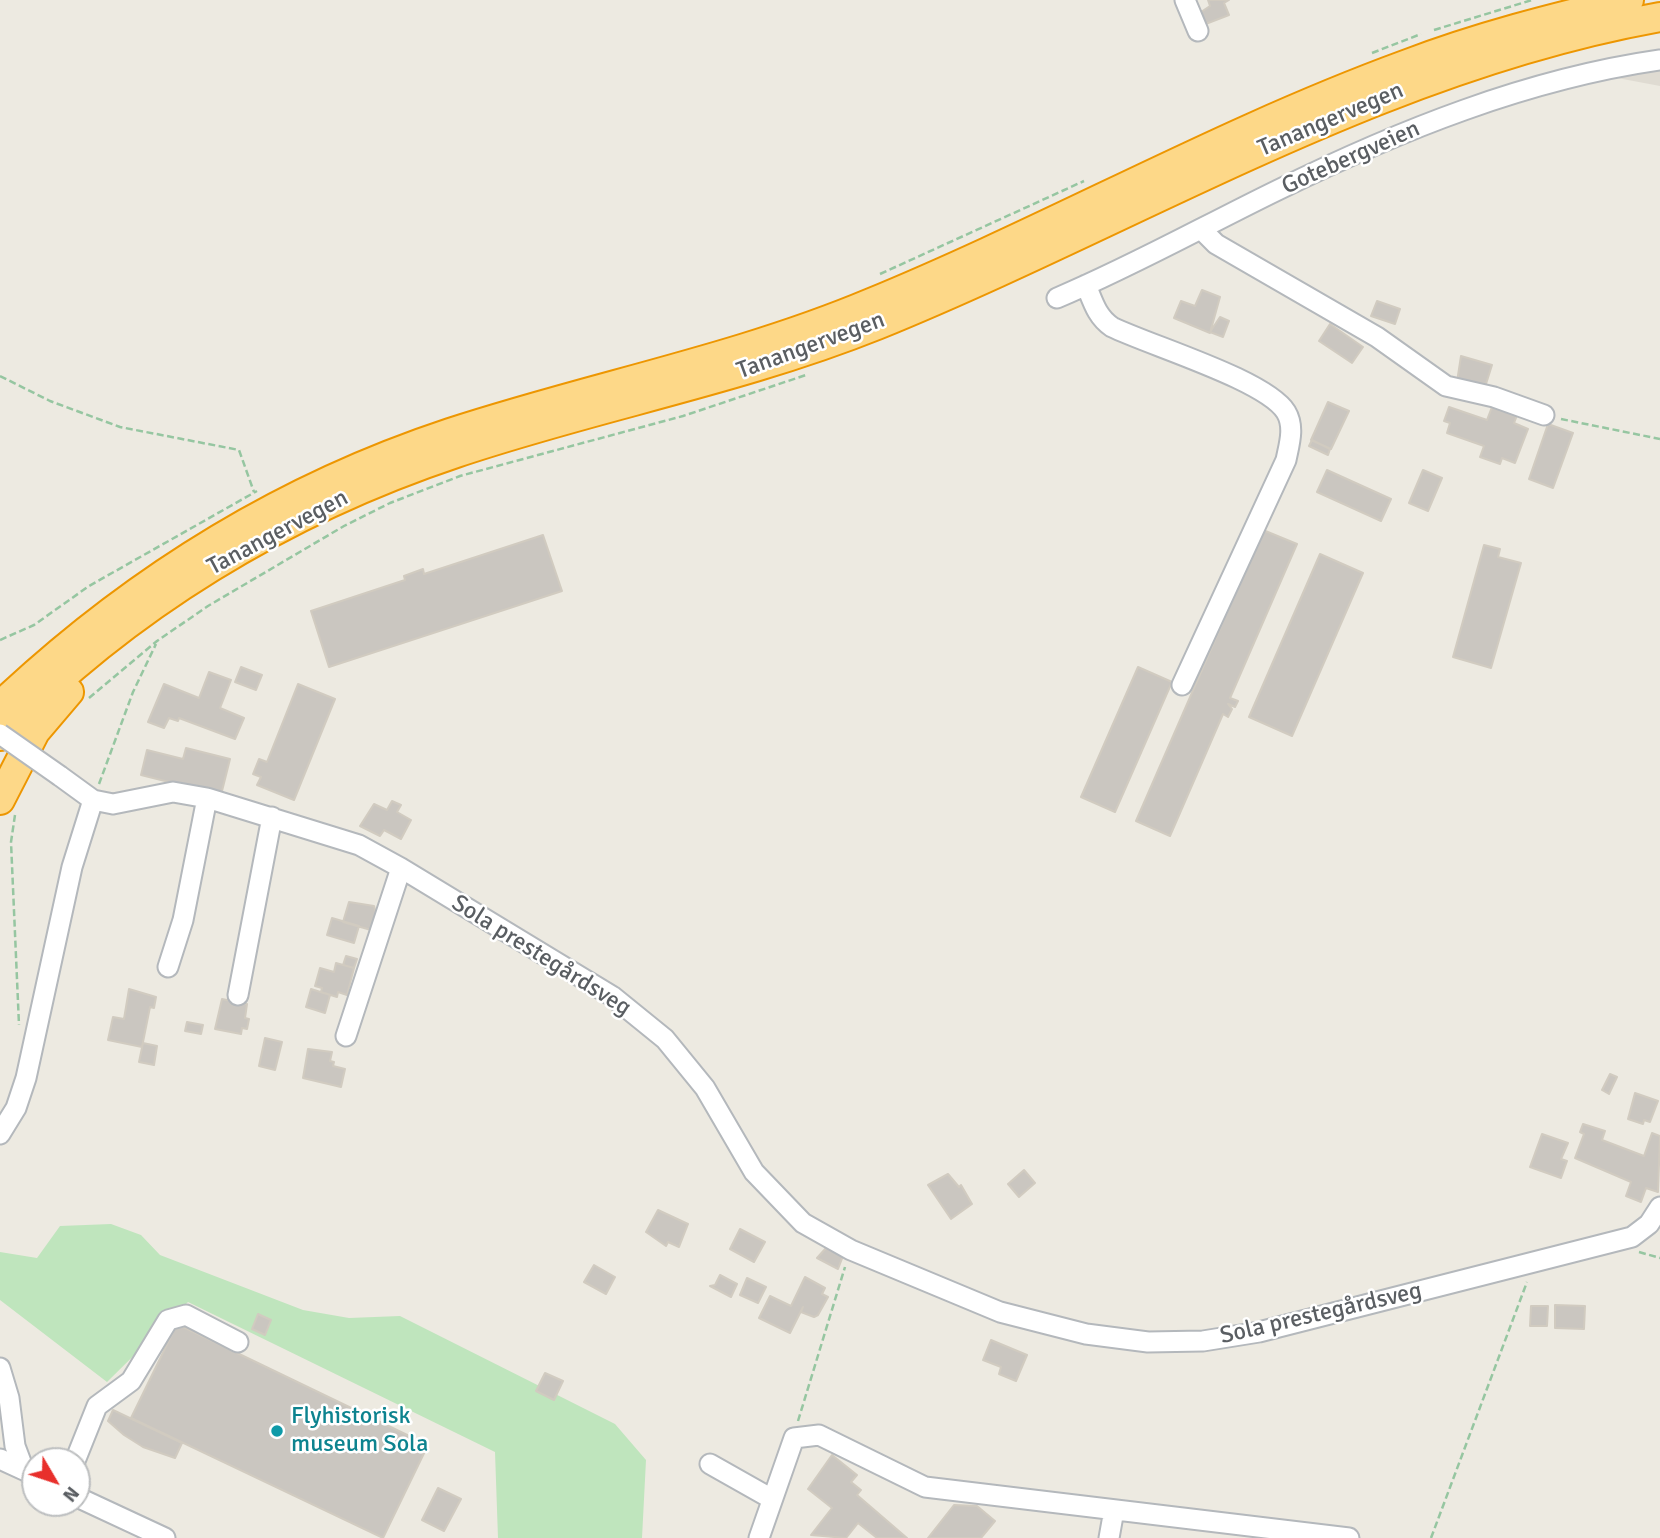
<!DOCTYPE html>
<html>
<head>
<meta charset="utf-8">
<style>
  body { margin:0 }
  #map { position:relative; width:1660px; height:1538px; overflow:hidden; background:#edeae1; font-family:Signika,sans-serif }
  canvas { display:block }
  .north { position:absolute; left:21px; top:1447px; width:70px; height:70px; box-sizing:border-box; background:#fff; border:2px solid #bdbfc0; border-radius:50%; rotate:129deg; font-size:19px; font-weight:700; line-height:28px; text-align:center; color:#5a5e62 }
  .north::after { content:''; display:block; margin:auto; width:24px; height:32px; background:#e82f2b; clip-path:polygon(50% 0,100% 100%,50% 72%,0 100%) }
</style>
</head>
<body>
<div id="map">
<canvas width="1660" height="1538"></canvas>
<div class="north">N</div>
</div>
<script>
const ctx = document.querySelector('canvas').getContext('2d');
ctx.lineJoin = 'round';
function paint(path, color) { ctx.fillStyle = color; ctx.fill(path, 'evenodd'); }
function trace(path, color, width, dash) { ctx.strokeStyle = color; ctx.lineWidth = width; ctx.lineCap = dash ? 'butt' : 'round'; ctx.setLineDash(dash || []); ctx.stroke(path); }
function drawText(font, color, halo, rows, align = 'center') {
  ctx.font = font + ' Signika,sans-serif'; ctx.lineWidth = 5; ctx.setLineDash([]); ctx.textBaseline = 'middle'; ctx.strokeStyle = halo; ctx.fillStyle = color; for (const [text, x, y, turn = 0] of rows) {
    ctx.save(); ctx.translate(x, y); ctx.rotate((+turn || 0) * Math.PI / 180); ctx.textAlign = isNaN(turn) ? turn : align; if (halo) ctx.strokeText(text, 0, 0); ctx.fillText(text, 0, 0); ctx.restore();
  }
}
paint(new Path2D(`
  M1660,70V86L1612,77Z`), '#dfdbd2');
paint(new Path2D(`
  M111,1224L141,1235L160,1255L303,1310L349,1318L400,1316L615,1424L646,1460L642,1538H498L495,1452L188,1302L107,1382L0,1300V1252L37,1258L60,1226Z`), '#bfe5bd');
const building = new Path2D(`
  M1208,0H1229L1224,3L1229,15L1203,25L1198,14L1210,6Z
  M1202,290L1220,297L1210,333L1174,318L1181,301L1195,306Z
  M1377,301L1400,309L1395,324L1371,316Z
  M1220,317L1229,321L1223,337L1210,332Z
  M1330,324L1363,347L1352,363L1319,341Z
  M1461,356L1492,365L1486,384L1475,382L1474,387L1457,382Z
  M1495,399L1520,408L1514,423L1528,429L1515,463L1502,458L1500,464L1480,457L1484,446L1447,433L1450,423L1444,421L1449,407L1487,420Z
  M1328,402L1349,411L1331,449L1311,440Z
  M1548,424L1573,433L1553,488L1529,479Z
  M1312,440L1330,449L1328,455L1309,446Z
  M1327,470L1391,499L1381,521L1317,492Z
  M1423,470L1442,478L1428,511L1409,503Z
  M1263,530L1297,544L1230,698L1238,701L1235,707L1228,704L1232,709L1228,717L1223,714L1170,836L1136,821Z
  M543,535L562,591L329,667L311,611L405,580L404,576L423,569L424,574Z
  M1484,545L1500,549L1498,557L1521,563L1491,668L1453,657Z
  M1320,554L1363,573L1292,736L1249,717Z
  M241,667L262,675L256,690L235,682Z
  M1138,667L1172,682L1115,812L1081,797Z
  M209,672L231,680L220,708L244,718L235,739L179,718L178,721L169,718L164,728L148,722L164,684L199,698Z
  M298,684L335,699L294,800L257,785L261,777L253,774L259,759L267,762Z
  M186,748L230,759L221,795L141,775L147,750L183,759Z
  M392,801L401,805L397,812L411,820L401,839L384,830L380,836L360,826L374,804L387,810Z
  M349,902L374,906L377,917L371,930L343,922Z
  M332,918L359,926L354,943L327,935Z
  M346,956L357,959L354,968L343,965Z
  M336,963L354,968L347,995L338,992L337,997L321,992L322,988L315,986L320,968L334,972Z
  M129,989L156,997L154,1008L150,1007L142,1047L108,1040L113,1017L124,1019Z
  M311,989L330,995L325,1013L306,1007Z
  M222,999L247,1004L245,1018L249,1019L247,1029L242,1028L241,1034L215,1029Z
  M187,1022L203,1025L201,1034L185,1031Z
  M265,1038L282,1042L275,1070L259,1066Z
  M143,1043L157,1046L154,1065L139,1062Z
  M308,1049L332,1052L330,1061L334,1062L333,1066L345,1069L341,1087L303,1078Z
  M1610,1074L1617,1077L1609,1094L1602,1090Z
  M1635,1093L1658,1101L1650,1122L1644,1120L1643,1124L1628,1119Z
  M1583,1124L1605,1131L1602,1140L1644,1156L1652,1133L1660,1136L1658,1192L1646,1188L1641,1202L1626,1196L1631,1182L1575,1158L1584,1134L1580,1132Z
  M1542,1134L1568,1143L1561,1159L1567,1161L1561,1178L1530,1167Z
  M1024,1170L1035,1183L1019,1197L1008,1184Z
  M948,1174L959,1187L961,1185L972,1204L951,1219L928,1185Z
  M658,1210L688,1224L679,1247L668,1242L666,1246L646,1232Z
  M740,1229L765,1242L754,1262L730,1249Z
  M826,1248L843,1256L838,1269L817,1258Z
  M594,1265L615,1277L606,1294L584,1282Z
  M720,1275L737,1284L731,1297L710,1286L715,1285Z
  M805,1277L825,1288L822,1294L828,1297L818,1315L814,1317L801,1312L803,1307L790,1333L759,1318L770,1296L791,1306Z
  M747,1278L766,1287L758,1303L740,1295Z
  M1555,1305L1585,1306L1584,1329L1555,1328Z
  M1531,1306H1548L1547,1326H1530Z
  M258,1314L271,1320L265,1335L252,1329Z
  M177,1324L428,1445L383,1538L131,1418Z
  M991,1340L1027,1355L1016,1381L999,1374L1001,1367L983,1360Z
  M545,1373L563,1381L554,1400L536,1391Z
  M113,1410L182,1443L175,1458L143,1447L124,1435L108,1421Z
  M832,1455L857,1475L851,1482L861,1490L857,1495L907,1538H877L858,1523L846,1538L811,1535L832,1508L808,1489Z
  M438,1488L461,1499L444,1531L422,1520Z
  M954,1505L977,1506L995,1521L981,1538H928Z`);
paint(building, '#cac6c0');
trace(building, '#d1cbc0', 2);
const minor = new Path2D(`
  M1185,0L1198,31
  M1201,229L1216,244L1377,337L1446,386L1494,397L1544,415
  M1086,285C1093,302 1097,317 1112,327C1151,346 1266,380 1286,412C1295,427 1289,445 1286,460L1182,685
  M1057,298C1133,266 1204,226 1278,190C1398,131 1527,79 1660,60
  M60,776L93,800L113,804L173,792L207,798L359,845L401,868L612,996L665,1039L705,1088L754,1172L803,1223L851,1250L1000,1312L1086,1334L1148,1342L1203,1341L1259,1332L1632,1237L1649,1224L1660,1207
  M168,967L183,920L207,798
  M238,995L272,817
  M346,1036L401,868
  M0,1134L16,1108L26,1078L72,867L93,800
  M0,1368L9,1398L15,1446L24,1470L35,1476
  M0,1459L24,1470
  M75,1461L97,1406L131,1381L168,1320L186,1315L238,1342
  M710,1464L772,1499
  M77,1497L165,1538
  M759,1538L794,1438L819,1435L925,1487L1349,1538
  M1109,1538L1114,1510`);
const highway = new Path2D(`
  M0,706C130,583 281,489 450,433C590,387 735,360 871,303C1051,229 1222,132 1405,65C1478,37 1553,18 1629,0
  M0,736C126,606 285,510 456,453C595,406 740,380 877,325C1137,219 1380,67 1660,17
  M0,800L35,732L69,692`);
trace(minor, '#b4b8bc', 23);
trace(highway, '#ed9601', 32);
trace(new Path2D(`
  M1434,30L1532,0
  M1372,53L1421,34
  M880,274L1084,181
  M0,376L50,401L120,427L239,450L254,492
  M1561,419L1660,439
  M0,640L34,625L89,586L257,491
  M89,698L157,641L208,606L344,526L390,503L460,476L683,416L806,375
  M99,784L133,692L156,644
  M15,815L11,842L19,1025
  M1639,1252L1660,1258
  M798,1421L845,1267
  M1431,1538L1527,1282`), '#96c6a1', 2.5, [7, 3.5]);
trace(minor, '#fff', 19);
trace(highway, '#fdd888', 28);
const minorBridge = new Path2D(`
  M0,734L60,776`);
trace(minorBridge, '#b4b8bc', 23, []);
trace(minorBridge, '#fff', 19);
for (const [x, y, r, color] of [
  [277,1431,7,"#0f9aa8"]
]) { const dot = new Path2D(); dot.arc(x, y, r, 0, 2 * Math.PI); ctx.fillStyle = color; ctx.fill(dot); trace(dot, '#fff', 2.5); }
drawText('24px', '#5a5e62', '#fff', [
  ["Tanangervegen",1331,120,-23],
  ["Gotebergveien",1351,158,-24],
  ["Tanangervegen",811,346,-20],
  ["Tanangervegen",278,533,-28],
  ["Sola prestegårdsveg",541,956,32],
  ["Sola prestegårdsveg",1321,1314,-13]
]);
drawText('24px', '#0d838f', '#fff', [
  ["Flyhistorisk",291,1417],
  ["museum Sola",291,1445]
], 'left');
</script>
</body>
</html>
